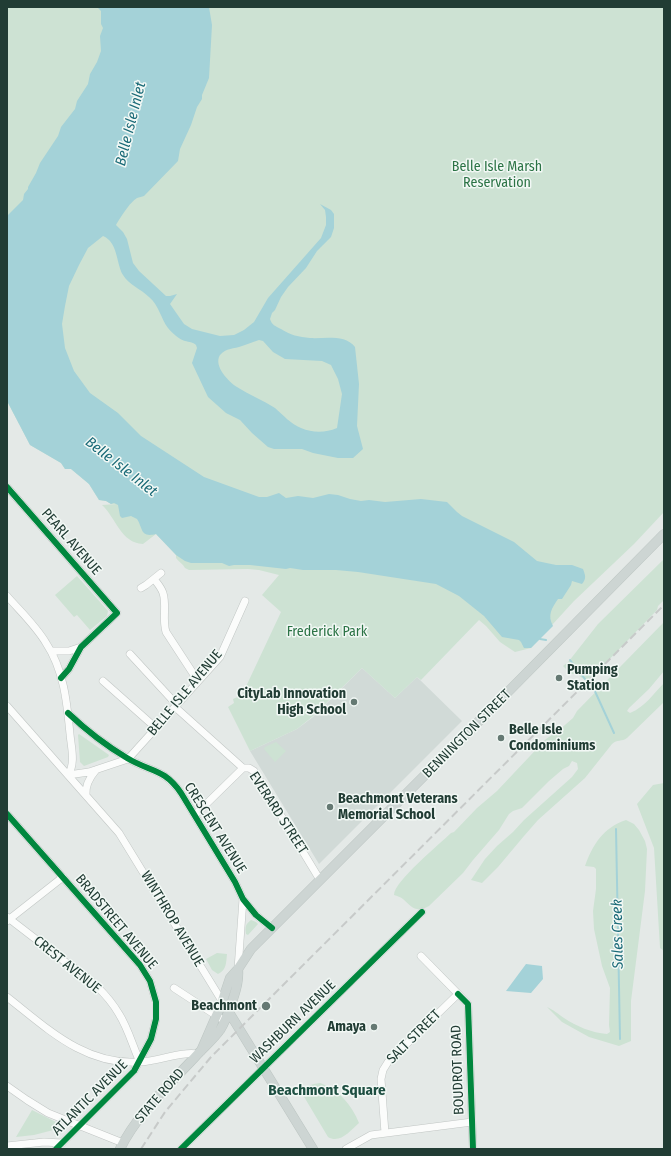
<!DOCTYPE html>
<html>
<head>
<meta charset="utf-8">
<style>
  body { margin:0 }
  #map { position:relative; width:671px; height:1156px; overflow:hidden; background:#e4e9e7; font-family:"Fira Sans Condensed",sans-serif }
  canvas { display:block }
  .frame { position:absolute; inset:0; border:8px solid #213c34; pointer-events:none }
</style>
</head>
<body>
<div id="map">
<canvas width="671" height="1156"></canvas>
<div class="frame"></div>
</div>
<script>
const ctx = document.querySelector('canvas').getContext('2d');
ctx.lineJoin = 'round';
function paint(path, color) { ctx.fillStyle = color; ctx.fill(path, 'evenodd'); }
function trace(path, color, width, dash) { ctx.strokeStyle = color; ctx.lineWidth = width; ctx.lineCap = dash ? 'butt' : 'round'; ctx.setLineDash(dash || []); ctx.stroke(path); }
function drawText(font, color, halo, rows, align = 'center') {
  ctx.font = font + ' "Fira Sans Condensed",sans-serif'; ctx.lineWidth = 3; ctx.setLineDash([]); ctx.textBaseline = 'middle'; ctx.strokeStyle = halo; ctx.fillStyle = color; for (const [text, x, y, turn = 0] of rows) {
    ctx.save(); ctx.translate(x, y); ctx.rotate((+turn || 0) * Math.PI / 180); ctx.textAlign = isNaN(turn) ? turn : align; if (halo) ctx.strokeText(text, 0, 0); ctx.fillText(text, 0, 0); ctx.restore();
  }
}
paint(new Path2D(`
  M362,668L395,698L417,677L462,721L319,864L250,751L297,729L313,717Z`), '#d1dad7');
paint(new Path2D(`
  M7,7H664V512L634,544L574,601L531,648L515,652L500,642L486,626L479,620L421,680L417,677L395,698L362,668L312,717L297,729L250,751L228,707L234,703L233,699L242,695L281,612L262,595L279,575L259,570L248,569L189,570L185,568C183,564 179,562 176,558V555L156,534L143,544C121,543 116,518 102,505L117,504H111L106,501L99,500L89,484L71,469H65L61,463L30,445L7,401Z
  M664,559V600L658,606L657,610L602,667L586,681L577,674H571L563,666L569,661L598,624Z
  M77,576L108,611L107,616L90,630L77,615L74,617L55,595Z
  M664,622V671L649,689L629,708L627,711L630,713C645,707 653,694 664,683V702L627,738C622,742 617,739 612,744L585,778L538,820L524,836L498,867L482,883L471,880L485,859L497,846L513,832L524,820L572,777L578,769L577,763L572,761L569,766L563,769L549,781L522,808L513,811L509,814L499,830L473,860L463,873L429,906C416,913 413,908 403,899C401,897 397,896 394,895C394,881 440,844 451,833L454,832L477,808L497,791L546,739L558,731L573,718L577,711Z
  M79,734L109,755L108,757L84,766L80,762L78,735Z
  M276,742L286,751L275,762L264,749L265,747Z
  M664,783V951L660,948L654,848L637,804L653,785Z
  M626,820L634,824L639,830L645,841L647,849L645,891L631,1001V1041L619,1046L589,1037L562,1022L547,1007C554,1010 558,1014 564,1018C576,1026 592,1033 607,1034L610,1032L609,1025L610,988L602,966L594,929L593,911L596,889V869L594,867L585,866C593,844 603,828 626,820Z
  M251,920L256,922L258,924L248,935L246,934C245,927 245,925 251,920Z
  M217,953L227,954C226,962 227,970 218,974L212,970L206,959Z
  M320,1083C338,1089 352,1105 359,1123C350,1131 340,1144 328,1137L303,1095C306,1086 311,1084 320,1083Z
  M32,1110L60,1124L61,1125V1128L34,1135L16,1137Z`), '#cde2d3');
paint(new Path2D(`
  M97,7H209L212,25L209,78L202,95V99L197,107L191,125L180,149L178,161L144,196C142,197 139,197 137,198C130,202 120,218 116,225L123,232L127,239L133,263L139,271L166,296H170L177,294L170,304L184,324L192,329L220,336L234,335L244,330L254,322L268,298L321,238L326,225V217L325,210L320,204L331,210L334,214V228L331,237L317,251L306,268L288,287L281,297L275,310L272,313L270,319C272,325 275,326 281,329C290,335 299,337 310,338C324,339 345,334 355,347L359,384L357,426L363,449L353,458H338L313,453L302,449H274L268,447L252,433L240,420L226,413L208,397L192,363L197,348L196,345C193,342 189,342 185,341C180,340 172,333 168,328C161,319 159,305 149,297C141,289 129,285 123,275C116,263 118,242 103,236L88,248L79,265L69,286L65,306L62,324L65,348L74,371L90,393L118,413L141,436L204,477L259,497H267L279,493L286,498L298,496L313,498L329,494L338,495L350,499L361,501L369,500L385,502L421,499L447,502L457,512L462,516L514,542L537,561L556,565H572L583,569C585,575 587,578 582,584L572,581L571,585L562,599H558C552,608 547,615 553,626L531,648H524L521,642L519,640L502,637L484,616L459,596L436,584L358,572L336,570H303L290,568L286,569L250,565H234L229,566L222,563H191L185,561L176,555L156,534C140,538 143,528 137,519L131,516L122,518L120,516L118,505L114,503L111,504L106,501L99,500L89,484L71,469H65L61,463L30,445L7,401V216L23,200L24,194L28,189V187L36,173L40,163L58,136L61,127L75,109L77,101L88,84L90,74L97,62L101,51L100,36L103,28L101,24V11ZM259,340L263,341L273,352L285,359L322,361L331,365L338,379L342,394L337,428C325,433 313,433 301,428C291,424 283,415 275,408C263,400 249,395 237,387C229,382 213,366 220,355C226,348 234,349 242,346C248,344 253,342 259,340Z
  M526,964L542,966L543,979L531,993L506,991Z`), '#a4d2d8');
trace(new Path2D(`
  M540,639L546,640
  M570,660L585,679
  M593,687L614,733
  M616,829L620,1039`), '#a4d2d8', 2);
const minor = new Path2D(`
  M7,487L117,613L81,647L69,669L61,678
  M154,579C157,583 161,587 163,593C167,605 162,619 166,632L198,681
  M141,588L146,585L161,573
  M7,596C20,611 36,626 46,643C64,670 67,703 70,734C71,747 76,763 68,775
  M51,651H69L81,647
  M130,654L177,705
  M103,681L156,728
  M7,706L119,833L222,1001
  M175,707L243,768H249L254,771L320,880
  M68,713C87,731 105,745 127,758C150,772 164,768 181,793L235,882L243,899L256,915L272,928
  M68,775L89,772L128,759L220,657L245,601
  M86,795C85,785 90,777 96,770
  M7,814L140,965L150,981L156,1002V1019L151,1039L134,1071L56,1149
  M195,815L243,768
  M7,917L68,964C87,975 108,995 119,1014C128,1028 133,1047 140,1062
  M7,921L63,877
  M421,956L468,1004L473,1149
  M238,969L243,899
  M174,988L220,1018
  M7,997C48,1029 85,1066 141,1062C160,1061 181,1051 198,1054
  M7,1086L27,1100L48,1113L123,1143
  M385,1133L381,1079L383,1070L388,1062L458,994
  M7,1146L44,1142L62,1143
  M181,1149L422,912
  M346,1149L371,1135L472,1122`);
const major = new Path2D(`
  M227,1009L313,1149
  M201,1051L221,1005L230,978L238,969L251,949L497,703L664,534
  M120,1149C137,1114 169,1085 195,1057C204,1047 213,1040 220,1030C227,1019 230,1008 234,996C237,987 239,979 238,969`);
trace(minor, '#c1c6c4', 8);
trace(major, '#bcc5c2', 10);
trace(minor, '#fbfcfb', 7);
trace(major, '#cdd5d3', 9);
trace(new Path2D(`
  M141,1149L165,1112L211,1057L664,605`), '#c7cac9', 2, [8, 4]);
trace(new Path2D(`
  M7,487L117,613L81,647L69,669L61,678
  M68,713C87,731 105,745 127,758C150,772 164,768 181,793L235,882L243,899L256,915L272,928
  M7,814L140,965L150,981L156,1002V1019L151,1039L134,1071L56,1149
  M458,994L468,1004L473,1149
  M181,1149L422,912`), '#00873e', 6);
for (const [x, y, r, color] of [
  [559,678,4,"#657973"],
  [354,702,4,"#657973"],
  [501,738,4,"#657973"],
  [330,807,4,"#657973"],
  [266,1006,5,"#657973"],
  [374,1027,4,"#657973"]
]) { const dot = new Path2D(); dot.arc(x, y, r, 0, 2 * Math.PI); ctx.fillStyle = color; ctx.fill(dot); trace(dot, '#f2f8f5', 1.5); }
drawText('14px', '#2b7345', '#f2f8f5', [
  ["Belle Isle Marsh",497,167],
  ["Reservation",497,183],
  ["Frederick Park",327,632]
]);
drawText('14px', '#213c34', '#f2f8f5', [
  ["PEARL AVENUE",71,542,49],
  ["BELLE ISLE AVENUE",185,693,-50],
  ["BENNINGTON STREET",467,734,-45],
  ["EVERARD STREET",278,813,57],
  ["CRESCENT AVENUE",215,828,58],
  ["WINTHROP AVENUE",172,919,59],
  ["BRADSTREET AVENUE",116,922,50],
  ["CREST AVENUE",67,965,39],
  ["WASHBURN AVENUE",293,1022,-44],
  ["SALT STREET",414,1037,-45],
  ["BOUDROT ROAD",458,1070,-92],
  ["STATE ROAD",160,1096,-49],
  ["ATLANTIC AVENUE",90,1098,-45]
]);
drawText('bold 14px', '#213c34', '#f2f8f5', [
  ["Pumping",567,670],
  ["Station",567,686],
  ["CityLab Innovation",346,694,"right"],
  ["High School",346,710,"right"],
  ["Belle Isle",509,730],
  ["Condominiums",509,746],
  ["Beachmont Veterans",338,799],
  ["Memorial School",338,815],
  ["Beachmont",257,1006,"right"],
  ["Amaya",366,1027,"right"]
], 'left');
drawText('italic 15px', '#1b6b78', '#f2f8f5', [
  ["Belle Isle Inlet",131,124,-76],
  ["Belle Isle Inlet",121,467,38],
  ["Sales Creek",618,934,-91]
]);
drawText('bold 15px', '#1d4e41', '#f2f8f5', [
  ["Beachmont Square",327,1091]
]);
</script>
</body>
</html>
